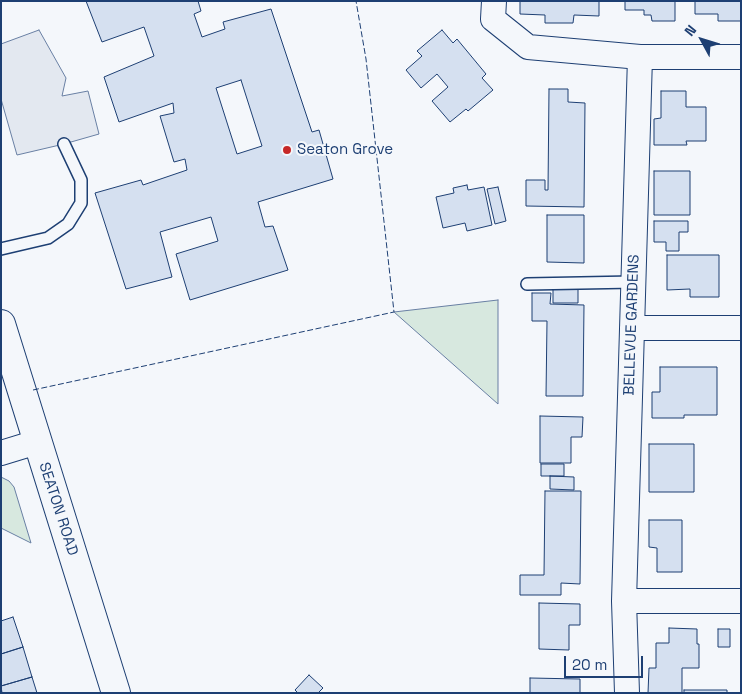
<!DOCTYPE html>
<html>
<head>
<meta charset="utf-8">
<style>
  body { margin:0 }
  #map { position:relative; width:742px; height:694px; overflow:hidden; background:#f4f7fb; font-family:"Space Grotesk",sans-serif }
  canvas { display:block }
  .frame { position:absolute; inset:0; border:2px solid #1d3f73; pointer-events:none }
  .north { position:absolute; left:677px; top:15px; width:50px; height:50px; -webkit-text-stroke:4px #f4f7fb; paint-order:stroke; rotate:309deg; font-size:14px; font-weight:700; line-height:20px; text-align:center; color:#1d3f73 }
  .north::after { content:''; display:block; margin:auto; width:18px; height:22px; background:#1d3f73; clip-path:polygon(50% 0,100% 100%,50% 72%,0 100%) }
  .scale { position:absolute; left:564px; top:656px; width:79px; height:22px; box-sizing:border-box; border:2px solid #1d3f73; border-top:0; padding-left:6px; font-size:15px; line-height:18px; white-space:nowrap; color:#1d3f73; -webkit-text-stroke:4px #f4f7fb; paint-order:stroke }
</style>
</head>
<body>
<div id="map">
<canvas width="742" height="694"></canvas>
<div class="frame"></div>
<div class="north">N</div>
<div class="scale">20 m</div>
</div>
<script>
const c = document.querySelector('canvas').getContext('2d');
c.lineJoin = 'round';
function paint(path, color) {
  c.fillStyle = color;
  c.fill(path, 'evenodd');
}
function poly(rows) {
  const path = new Path2D();
  for (const r of rows) {
    path.moveTo(r[0], r[1]);
    for (let i = 2; i < r.length; i += 2) path.lineTo(r[i], r[i + 1]);
  }
  return path;
}
function stroke(path, color, width, dash) {
  c.strokeStyle = color;
  c.lineWidth = width;
  c.lineCap = dash ? 'butt' : 'round';
  c.setLineDash(dash || []);
  c.stroke(path);
}
function drawText(font, color, halo, rows, align = 'center') {
  c.font = font + ' "Space Grotesk",sans-serif';
  c.lineWidth = 4;
  c.setLineDash([]);
  c.textBaseline = 'middle';
  c.strokeStyle = halo;
  c.fillStyle = color;
  for (const [text, x, y, turn = 0] of rows) {
    c.save();
    c.translate(x, y);
    c.rotate((+turn || 0) * Math.PI / 180);
    c.textAlign = isNaN(turn) ? turn : align;
    if (halo) c.strokeText(text, 0, 0);
    c.fillText(text, 0, 0);
    c.restore();
  }
}
const green = poly([
  [498,300,498,404,394,312,498,300],
  [1,477,9,481,14,487,31,543,1,528,1,477]
]);
const parking = poly([
  [39,30,66,78,62,96,88,91,99,134,64,144,17,155,1,99,1,44,39,30]
]);
const building = poly([
  [86,1,198,1,201,11,194,14,202,37,225,29,223,22,271,9,312,132,319,130,333,179,258,202,265,227,273,226,288,270,190,300,176,254,218,241,211,217,160,232,172,277,126,289,95,193,141,180,143,185,187,170,185,159,174,162,160,116,174,113,173,103,119,122,104,77,154,56,144,27,102,42,86,1],
  [241,80,262,146,237,154,216,88,241,80],
  [520,1,599,1,599,16,574,15,573,23,545,23,545,15,520,14,520,1],
  [625,1,675,1,675,21,652,21,651,15,644,15,644,10,625,10,625,1],
  [695,1,741,1,741,21,718,21,718,14,695,14,695,1],
  [442,30,453,43,457,39,486,74,482,78,493,90,468,111,466,109,450,122,432,101,448,87,437,74,421,88,406,70,422,56,417,51,442,30],
  [549,89,568,89,568,102,585,103,584,207,526,206,526,180,545,180,545,190,548,190,549,89],
  [661,91,686,91,686,107,706,107,706,141,686,141,687,145,654,145,654,119,661,118,661,91],
  [654,171,690,171,690,215,654,215,654,171],
  [467,185,468,190,484,187,492,225,467,231,465,223,443,228,436,197,454,193,453,188,467,185],
  [498,187,506,221,495,224,487,189,498,187],
  [547,215,584,215,584,263,547,262,547,215],
  [654,221,688,221,688,232,679,232,679,251,666,251,666,242,654,242,654,221],
  [667,255,719,255,719,297,690,297,690,289,667,290,667,255],
  [553,289,578,289,578,303,553,303,553,289],
  [532,293,551,293,550,304,584,305,583,396,546,396,547,321,532,321,532,293],
  [660,367,717,367,717,415,684,415,684,418,652,418,652,392,660,392,660,367],
  [540,416,583,417,582,437,571,437,571,463,540,463,540,416],
  [649,444,694,444,694,492,649,492,649,444],
  [541,464,564,464,564,476,541,476,541,464],
  [550,476,574,477,574,490,550,489,550,476],
  [545,491,581,491,580,584,561,583,561,595,520,595,520,575,544,575,545,491],
  [649,520,682,520,682,572,657,572,657,548,649,547,649,520],
  [539,603,580,604,580,625,569,625,569,650,539,649,539,603],
  [13,617,23,647,1,654,1,621,13,617],
  [669,628,697,629,697,644,699,644,699,668,682,668,682,693,648,693,649,668,656,668,656,643,669,643,669,628],
  [718,629,730,629,730,647,718,647,718,629],
  [23,647,32,677,1,686,1,654,23,647],
  [309,675,323,688,318,693,298,693,295,690,309,675],
  [32,677,37,693,2,693,1,686,32,677],
  [530,678,580,679,580,693,530,693,530,678],
  [684,690,727,690,727,693,684,693,684,690]
]);
const lane = poly([
  [1,249,48,238,68,224,81,203,81,180,64,144],
  [527,284,634,282]
]);
const street = poly([
  [494,1,493,19,528,47,640,57],
  [632,328,741,328],
  [1,453,37,442],
  [624,601,741,601],
  [627,693,624,601,640,57,741,57]
]);
const secondary = poly([
  [1,324,116,693]
]);
const fence = poly([
  [33,390,394,312,366,59,356,1]
]);
const markers = [
  [287,150,5,"#c62828"]
];
const poiNames = [
  ["Seaton Grove",297,150]
];
const streetNames = [
  ["BELLEVUE GARDENS",632,325,-88],
  ["SEATON ROAD",58,509,72]
];
paint(green, '#d7e8df');
stroke(green, '#687fa3', 1);
paint(parking, '#e3e8f0');
stroke(parking, '#687fa3', 1);
paint(building, '#d5e0f0');
stroke(building, '#1d3f73', 1);
stroke(lane, '#1d3f73', 14);
stroke(street, '#1d3f73', 26);
stroke(secondary, '#1d3f73', 30);
stroke(lane, '#f4f7fb', 11);
stroke(street, '#f4f7fb', 24);
stroke(secondary, '#f4f7fb', 28);
stroke(fence, '#1d3f73', 1, [6, 2.5]);
for (const [x, y, r, color] of markers) {
  const dot = new Path2D();
  dot.arc(x, y, r, 0, 2 * Math.PI);
  c.fillStyle = color;
  c.fill(dot);
  stroke(dot, '#f4f7fb', 2);
}
drawText('15px', '#1d3f73', '#f4f7fb', poiNames, 'left');
drawText('15px', '#1d3f73', '#f4f7fb', streetNames);
</script>
</body>
</html>
